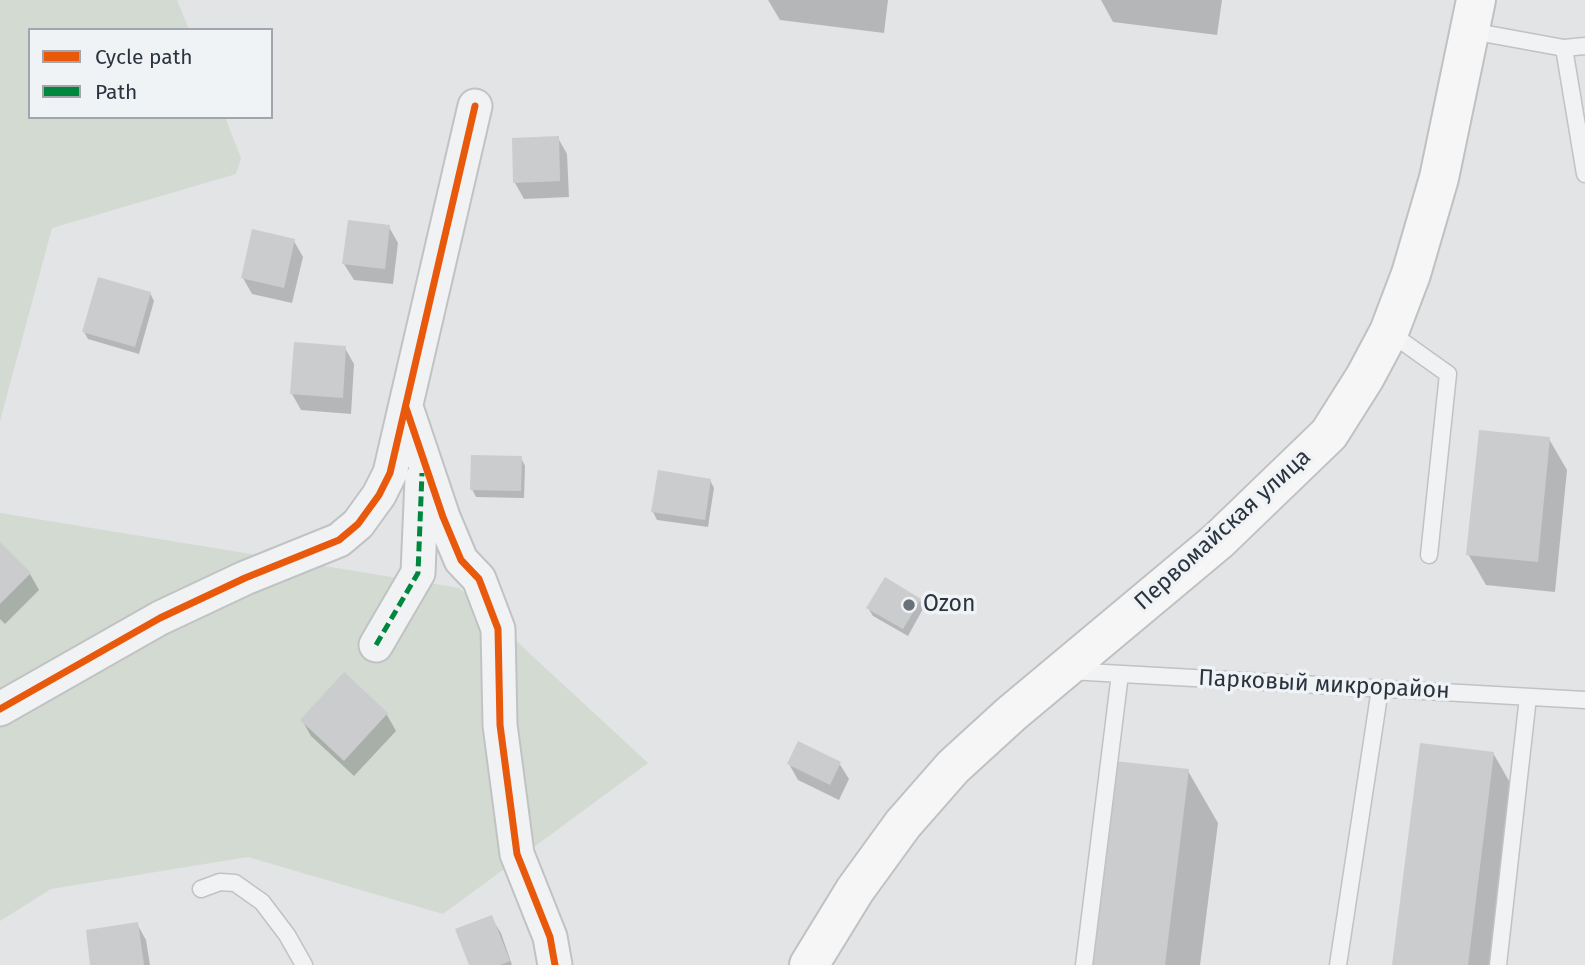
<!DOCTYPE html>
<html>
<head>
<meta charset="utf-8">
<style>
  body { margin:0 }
  #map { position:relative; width:1585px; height:965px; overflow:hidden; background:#e2e4e6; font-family:"Fira Sans",sans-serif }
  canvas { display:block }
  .legend { position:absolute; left:28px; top:28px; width:245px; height:91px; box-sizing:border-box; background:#f0f3f6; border:2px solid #a1a6ac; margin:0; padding:9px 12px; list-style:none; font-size:21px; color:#2b333e }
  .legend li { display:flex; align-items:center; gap:14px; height:35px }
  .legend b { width:35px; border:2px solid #a1a6ac }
</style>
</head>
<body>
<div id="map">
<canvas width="1585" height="965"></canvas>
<ul class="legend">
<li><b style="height:9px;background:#e8590c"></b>Cycle path</li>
<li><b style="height:9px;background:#00873e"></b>Path</li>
</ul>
</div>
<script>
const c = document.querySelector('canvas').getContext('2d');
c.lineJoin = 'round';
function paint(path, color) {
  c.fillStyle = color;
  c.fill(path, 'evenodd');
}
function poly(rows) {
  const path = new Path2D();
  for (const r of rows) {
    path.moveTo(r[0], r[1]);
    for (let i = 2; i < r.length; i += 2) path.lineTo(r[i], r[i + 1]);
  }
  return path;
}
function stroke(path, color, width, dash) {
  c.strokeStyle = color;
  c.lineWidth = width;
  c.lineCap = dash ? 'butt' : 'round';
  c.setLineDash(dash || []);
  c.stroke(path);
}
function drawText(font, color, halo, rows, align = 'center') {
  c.font = font + ' "Fira Sans",sans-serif';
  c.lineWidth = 7;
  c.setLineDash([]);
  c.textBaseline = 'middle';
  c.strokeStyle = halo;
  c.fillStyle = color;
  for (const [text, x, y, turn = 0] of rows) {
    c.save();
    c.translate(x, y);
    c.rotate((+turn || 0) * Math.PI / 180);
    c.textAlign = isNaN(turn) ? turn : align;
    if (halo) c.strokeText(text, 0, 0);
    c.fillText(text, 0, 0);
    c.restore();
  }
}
const green = poly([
  [0,0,177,0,189,30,30,30,30,117,225,117,241,158,236,174,52,228,0,421],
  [0,513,459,588,648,763,443,914,248,857,51,889,0,921]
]);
const shadow = poly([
  [768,0,888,0,884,33,780,20],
  [1101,0,1222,0,1217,35,1113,22],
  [558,138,567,154,569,197,524,199,515,183],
  [389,227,398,243,393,284,354,280,344,264],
  [294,241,303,257,292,303,252,294,243,278],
  [150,293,154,301,139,354,88,339,84,332],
  [345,348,354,364,351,414,301,410,292,394],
  [1549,439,1567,470,1555,592,1486,585,1468,554],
  [521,458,525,466,524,498,476,497,472,489],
  [710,480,714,488,708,527,657,520,653,512],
  [0,545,30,574,39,590,5,624,0,619],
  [920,600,924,607,908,636,873,616,868,608],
  [344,675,387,715,396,731,354,776,311,736,302,720],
  [1493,753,1523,805,1503,965,1394,965],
  [839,763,849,779,839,800,798,780,789,764],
  [1188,771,1218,823,1200,965,1091,965],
  [491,917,501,933,512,965,471,965],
  [137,924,146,940,150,965,92,965]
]);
const building = poly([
  [559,136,560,181,513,183,512,138],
  [348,220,390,225,385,269,342,264],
  [252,229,295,239,284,288,241,278],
  [98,277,151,292,135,347,82,332],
  [294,342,346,346,343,398,290,394],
  [1479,430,1550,437,1538,562,1466,555],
  [471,455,522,456,521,491,470,490],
  [658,470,711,479,705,520,651,512],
  [0,542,31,573,0,604],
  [885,577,921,599,903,629,866,608],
  [344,672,388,713,344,761,300,720],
  [798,741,841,762,830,785,787,764],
  [1420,743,1494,752,1468,965,1392,965],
  [1114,761,1189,769,1165,965,1089,965],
  [492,915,510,961,500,965,469,965,455,929],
  [138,922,144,965,90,965,86,930]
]);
const service = poly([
  [1471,31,1564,48,1585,46],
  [1564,48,1585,174],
  [1389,332,1448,374,1429,555],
  [1069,671,1585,700],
  [201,889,220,882,235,883,262,902,287,935,304,965],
  [1084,965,1120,674],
  [1338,965,1380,689],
  [1498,965,1528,697]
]);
const minor = poly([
  [406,407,443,517,461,560,479,579,498,629,500,725,517,854,550,937,555,965],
  [376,645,418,573,422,479],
  [0,709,160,618,245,578,339,540,358,524,379,495,390,473,475,106]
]);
const primary = poly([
  [809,965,855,890,903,824,953,767,1011,714,1218,541,1329,434,1365,377,1389,332,1411,274,1439,178,1476,0]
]);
const quiet = poly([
  [376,645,418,573,422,473]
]);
const cycleway = poly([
  [406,408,443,517,461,560,479,579,498,629,500,725,517,854,550,937,555,965],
  [0,709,160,618,245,578,339,540,358,524,379,495,390,473,475,106]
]);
const markers = [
  [909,605,7,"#6b7179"]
];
const streetNames = [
  ["Первомайская улица",1223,530,-42],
  ["Парковый микрорайон",1324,685,3]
];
const poiNames = [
  ["Ozon",923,605]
];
paint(green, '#d3dad2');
paint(shadow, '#0003');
paint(building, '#caccce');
stroke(service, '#c0c2c4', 19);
stroke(minor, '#c0c2c4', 37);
stroke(primary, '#bfc1c3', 42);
stroke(service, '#f1f2f4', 16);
stroke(minor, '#f1f2f4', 33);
stroke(primary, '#f6f6f6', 38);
stroke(quiet, '#00873e', 5, [10, 5]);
stroke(cycleway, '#e8590c', 7);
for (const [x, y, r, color] of markers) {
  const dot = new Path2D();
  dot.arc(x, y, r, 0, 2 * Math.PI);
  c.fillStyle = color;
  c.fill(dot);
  stroke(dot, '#f0f3f6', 2.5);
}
drawText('23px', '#2b333e', '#f0f3f6', streetNames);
drawText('23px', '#2b333e', '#f0f3f6', poiNames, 'left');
</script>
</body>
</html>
